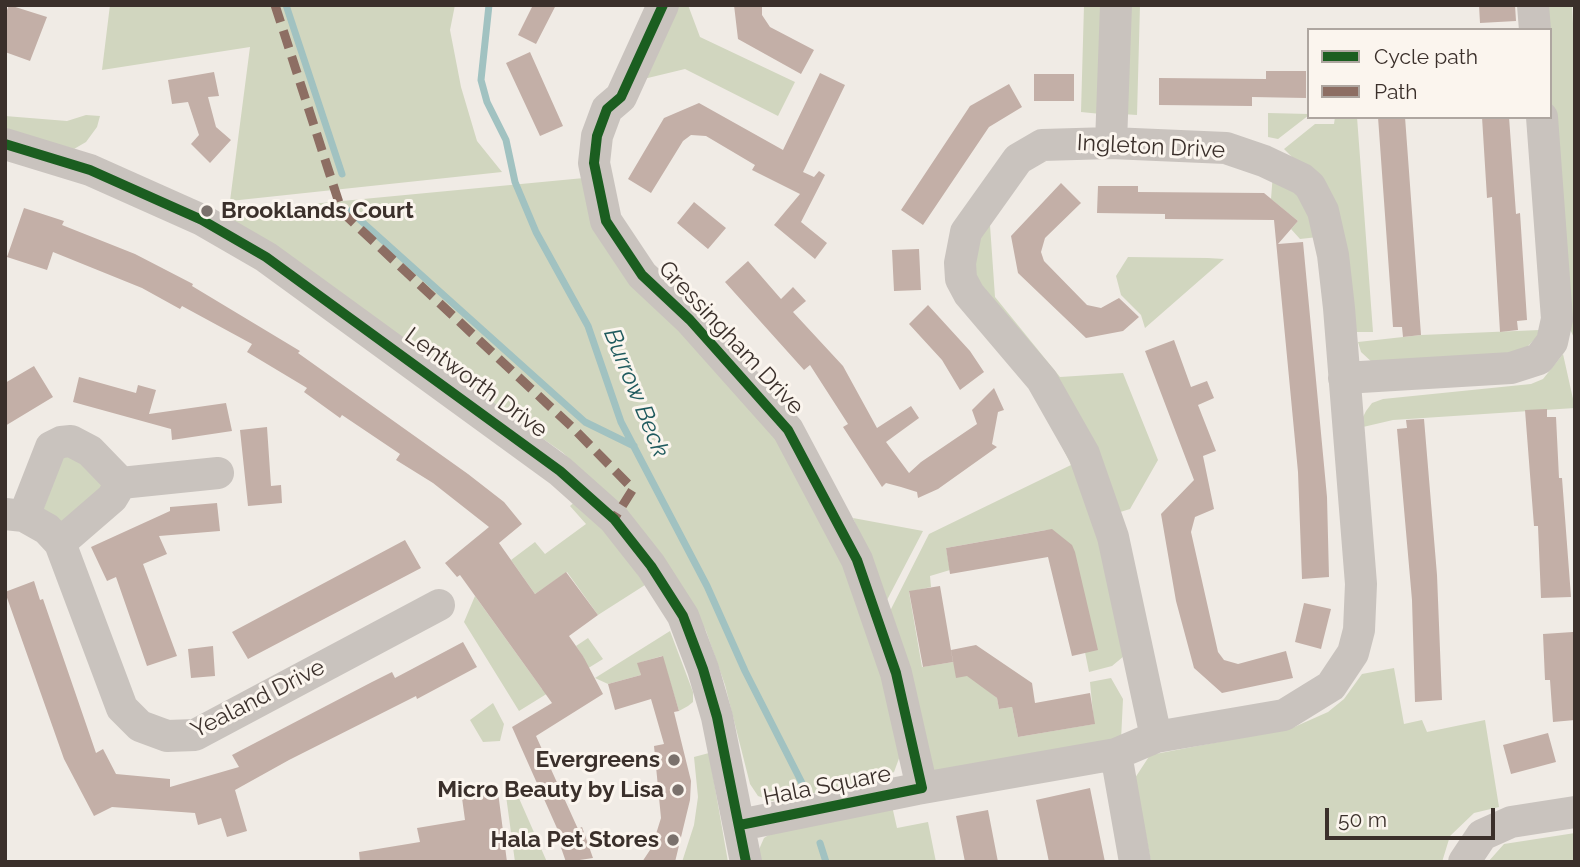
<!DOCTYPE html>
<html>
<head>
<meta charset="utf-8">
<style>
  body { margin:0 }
  #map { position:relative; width:1580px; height:867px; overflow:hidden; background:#f0ebe5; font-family:Raleway,sans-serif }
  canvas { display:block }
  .frame { position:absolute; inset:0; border:7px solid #3b302b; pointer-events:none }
  .legend { position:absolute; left:1307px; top:28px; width:245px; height:91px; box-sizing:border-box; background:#fbf5ee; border:2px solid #aea6a0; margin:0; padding:9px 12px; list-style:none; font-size:21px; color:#3b302b }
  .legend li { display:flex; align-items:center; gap:14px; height:35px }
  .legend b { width:35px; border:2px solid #aea6a0 }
  .scale { position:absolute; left:1325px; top:808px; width:170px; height:32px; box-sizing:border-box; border:4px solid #3b302b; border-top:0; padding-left:9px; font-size:21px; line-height:24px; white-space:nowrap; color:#3b302b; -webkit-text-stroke:5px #fbf5ee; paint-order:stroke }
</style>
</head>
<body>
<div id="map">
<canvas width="1580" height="867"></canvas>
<div class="frame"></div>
<ul class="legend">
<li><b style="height:9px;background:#1b5e20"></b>Cycle path</li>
<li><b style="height:9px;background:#8d6e63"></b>Path</li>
</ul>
<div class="scale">50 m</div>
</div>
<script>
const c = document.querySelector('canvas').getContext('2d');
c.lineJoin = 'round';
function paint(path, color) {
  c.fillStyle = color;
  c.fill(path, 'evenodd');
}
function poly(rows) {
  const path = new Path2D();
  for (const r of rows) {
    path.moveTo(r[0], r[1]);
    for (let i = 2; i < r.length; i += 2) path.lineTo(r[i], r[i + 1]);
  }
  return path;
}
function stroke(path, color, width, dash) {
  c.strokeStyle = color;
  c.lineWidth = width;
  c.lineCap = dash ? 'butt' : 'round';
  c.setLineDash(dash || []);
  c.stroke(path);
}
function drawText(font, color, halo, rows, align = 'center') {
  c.font = font + ' Raleway,sans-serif';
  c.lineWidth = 6;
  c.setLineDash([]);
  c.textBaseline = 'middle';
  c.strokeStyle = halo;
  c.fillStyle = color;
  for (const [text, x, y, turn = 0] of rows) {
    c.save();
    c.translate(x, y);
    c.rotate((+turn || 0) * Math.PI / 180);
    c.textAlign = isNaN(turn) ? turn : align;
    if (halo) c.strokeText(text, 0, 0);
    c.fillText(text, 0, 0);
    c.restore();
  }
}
const green = poly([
  [110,5,455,5,450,30,461,87,477,141,502,172,230,201,250,47,102,70],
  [663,5,688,5,700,37,795,82,778,116,685,69,627,83],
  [1084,5,1106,5,1101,114,1081,112],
  [1124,5,1140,5,1137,115,1122,114],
  [1545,5,1572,5,1575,61,1575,340,1564,316,1550,84,1550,30],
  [1268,113,1309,114,1309,115,1278,139,1268,137],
  [86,115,100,116,97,127,86,142,74,149,5,129,5,116,67,121],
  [1335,117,1357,117,1373,332,1355,332,1312,177,1284,149,1315,124,1334,124],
  [1273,173,1300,190,1318,237,1300,239,1291,229,1298,221,1271,199],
  [584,178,716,363,796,465,866,605,901,753,894,772,877,781,772,801,758,796,750,784,725,685,706,631,673,572,623,507,562,452,216,213],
  [990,225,995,297,1060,377,1123,373,1158,460,1130,509,1117,513,977,291,971,242],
  [1128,257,1208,258,1224,259,1145,328,1141,315,1121,295,1116,276],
  [1540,330,1537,337,1522,352,1374,364,1361,352,1358,342,1421,335],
  [1563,354,1575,408,1393,420,1363,427,1362,419,1366,411,1372,403,1383,399,1531,384,1543,379],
  [1024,367,1094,506,1124,656,1112,666,1089,672,1062,539,1046,530,946,548,950,570,930,576,931,587,909,592,922,667,953,662,997,698,999,709,1012,707,1018,737,1094,724,1090,682,1111,678,1123,699,1121,740,935,776,889,613,929,534,1071,465],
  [65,452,108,479,72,524,40,518],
  [577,500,620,548,645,585,598,615,567,572,535,594,511,560,535,542,545,554,586,524,570,506],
  [853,518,923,531,887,600,873,564],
  [475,596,542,689,584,658,576,646,588,638,603,659,519,711,464,622],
  [670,631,693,692,693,702,688,706,679,711,662,656,638,663,641,675,608,684,595,678],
  [1394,668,1404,724,1422,720,1427,732,1485,720,1499,807,1474,813,1450,836,1442,862,1151,862,1135,778,1150,755,1292,728,1328,712,1344,699,1362,674],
  [493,703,504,724,500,741,483,742,470,720],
  [709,753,728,862,682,862,694,825,698,797,694,757],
  [511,780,547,862,515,862,504,781],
  [892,806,897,828,928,822,936,862,759,862,757,854,764,838,779,828],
  [1575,833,1575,862,1488,862,1504,844]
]);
const stream = poly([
  [286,5,342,174],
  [489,5,481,80,487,102,506,140,515,182,536,232,588,326,621,422,707,586,745,671,802,783],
  [350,211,585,422,634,446],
  [820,843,826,862]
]);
const building = poly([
  [9,5,47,17,30,61,5,52,5,15],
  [533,5,556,5,536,44,518,35],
  [734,5,762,5,762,15,770,27,814,50,801,74,738,39],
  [1479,5,1515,5,1516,21,1480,23],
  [530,52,563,126,540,136,506,63],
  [1266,71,1306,71,1306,98,1252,97,1252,106,1159,105,1159,78,1266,79],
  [214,72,219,96,208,97,216,127,231,140,210,163,191,144,199,135,188,102,172,104,168,80],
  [820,73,845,85,803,172,814,177,819,171,825,175,801,222,827,243,815,259,774,225,800,194,752,170,755,165,706,136,691,135,683,141,651,193,628,179,664,118,699,103,783,150],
  [1034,74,1074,74,1074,101,1034,101],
  [1009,84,1022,107,989,127,923,225,901,210,970,106],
  [1378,117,1405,117,1421,335,1403,337,1402,327,1393,327],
  [1482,117,1509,117,1516,214,1520,213,1527,320,1517,321,1518,330,1500,332,1492,197,1487,198],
  [1061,183,1081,203,1045,238,1041,252,1044,261,1087,305,1101,308,1119,298,1139,317,1123,331,1086,338,1018,273,1011,236],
  [1098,186,1138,186,1138,192,1264,193,1298,221,1278,244,1303,242,1327,497,1329,577,1302,579,1298,472,1274,220,1165,219,1165,214,1097,213],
  [694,202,726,228,708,249,677,223],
  [24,208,64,221,62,225,135,254,193,284,192,286,300,351,298,353,468,474,504,502,522,524,499,543,535,594,566,572,598,615,569,636,583,656,603,694,536,736,578,829,582,827,593,858,566,862,557,836,560,835,512,727,552,703,460,575,457,577,445,563,489,527,433,483,396,460,400,454,342,415,340,418,304,392,307,388,247,352,252,344,182,306,180,309,142,288,53,252,47,270,7,257],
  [919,249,921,290,894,291,892,250],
  [748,261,781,299,793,287,806,301,793,312,843,366,877,428,911,406,919,418,886,442,909,473,921,462,977,424,972,410,994,388,1004,410,998,412,992,444,997,447,938,489,918,498,917,492,901,487,886,483,882,487,843,427,848,424,810,365,804,370,725,282],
  [928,305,970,351,984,372,960,390,942,360,909,324],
  [1174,340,1191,387,1207,381,1214,398,1198,405,1216,451,1203,456,1214,509,1195,517,1191,532,1218,652,1224,660,1238,664,1286,651,1293,678,1222,693,1194,668,1176,601,1161,514,1194,480,1145,351],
  [34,366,53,397,5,426,5,383],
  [79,377,136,393,138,385,156,390,149,414,226,403,232,431,172,440,171,429,73,402],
  [1547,409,1547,417,1556,417,1559,478,1562,478,1571,597,1541,598,1538,526,1534,526,1525,410],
  [1424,419,1437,575,1442,700,1415,702,1412,600,1397,429,1407,428,1406,420],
  [267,427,271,486,281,485,282,503,248,506,240,430],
  [217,503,220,531,159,536,167,554,143,564,177,656,147,666,116,577,107,581,91,547,170,511,170,507],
  [1052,529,1072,545,1075,552,1098,650,1072,656,1048,557,950,574,946,548],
  [405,540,421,568,248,659,232,632],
  [34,581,40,600,43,599,96,753,103,749,116,774,170,779,170,787,239,767,232,755,372,682,392,672,395,678,463,642,477,667,417,699,416,696,289,760,235,790,247,831,227,837,221,818,198,825,195,813,112,807,94,816,64,759,5,592],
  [940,586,953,662,923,667,909,591],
  [1304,603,1331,609,1321,649,1295,642],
  [1573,632,1575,720,1553,722,1550,680,1545,680,1543,634],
  [976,645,1032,683,1035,703,1090,693,1095,724,1018,737,1012,707,999,709,997,698,967,676,956,678,951,650],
  [213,646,215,676,191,678,188,649],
  [663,656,679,711,674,712,691,781,690,800,675,862,642,862,652,847,661,818,654,746,664,744,651,699,615,710,608,684,641,675,637,663],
  [1548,733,1556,762,1511,774,1503,745],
  [1090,788,1105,862,1049,862,1036,800],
  [498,792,507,862,360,862,359,852,420,842,417,828,465,820,462,798],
  [988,810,998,862,965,862,956,816]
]);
const minor = poly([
  [663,5,621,97,607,109,597,136,594,163,606,221,642,275,690,320,788,430,857,560,896,673,922,788],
  [1533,5,1535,30],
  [1111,143,1116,5],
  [5,144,90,170,202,220,266,257,560,471,614,519,651,566,683,616,703,669,717,717,746,862],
  [1344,378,1511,368,1539,359,1552,342,1557,319,1542,117],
  [121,483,218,473],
  [5,514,24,516,47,529,60,543,122,708,140,726,167,736,195,735,439,605],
  [24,516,51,447,61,442,71,441,90,451,121,483,112,498,60,543],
  [1116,754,1135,862],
  [740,825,917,789,1116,754,1156,737,1284,715,1331,686,1353,653,1359,630,1361,584,1339,308,1333,255,1323,211,1310,186,1302,179,1264,161,1226,148,1111,143,1042,145,1018,159,966,232,960,263,961,279,969,294,1042,380,1084,454,1113,537,1156,737],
  [1464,862,1482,835,1511,822,1575,812]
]);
const quiet = poly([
  [275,5,342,212,572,427,633,489,614,519]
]);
const cycleway = poly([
  [663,5,621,97,607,109,597,136,594,163,606,221,642,275,690,320,788,430,857,560,896,673,922,788,740,825],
  [5,144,90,170,202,220,266,257,560,471,614,519,651,566,683,616,703,669,717,717,746,862]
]);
const markers = [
  [207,211,7,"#7a716c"],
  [674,760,7,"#7a716c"],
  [678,790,7,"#7a716c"],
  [673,840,7,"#7a716c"]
];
const streetNames = [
  ["Ingleton Drive",1151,147,3],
  ["Gressingham Drive",731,338,47],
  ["Lentworth Drive",476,383,36],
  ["Yealand Drive",258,699,-27],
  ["Hala Square",827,786,-11]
];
const poiNames = [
  ["Brooklands Court",221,211,"left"],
  ["Evergreens",660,760],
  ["Micro Beauty by Lisa",664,790],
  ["Hala Pet Stores",659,840]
];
const waterNames = [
  ["Burrow Beck",636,393,68]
];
paint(green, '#d1d6bf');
stroke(stream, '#a1c2c1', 7);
paint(building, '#c3afa7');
stroke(minor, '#c9c3be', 32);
stroke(quiet, '#8d6e63', 9, [18, 9]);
stroke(cycleway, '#1b5e20', 10);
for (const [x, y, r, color] of markers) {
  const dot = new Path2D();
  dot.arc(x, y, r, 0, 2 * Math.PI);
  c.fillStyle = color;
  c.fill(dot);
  stroke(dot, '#fbf5ee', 2.5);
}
drawText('23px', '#3b302b', '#fbf5ee', streetNames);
drawText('bold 23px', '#3b302b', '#fbf5ee', poiNames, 'right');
drawText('italic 24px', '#1f5a5e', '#fbf5ee', waterNames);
</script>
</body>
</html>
